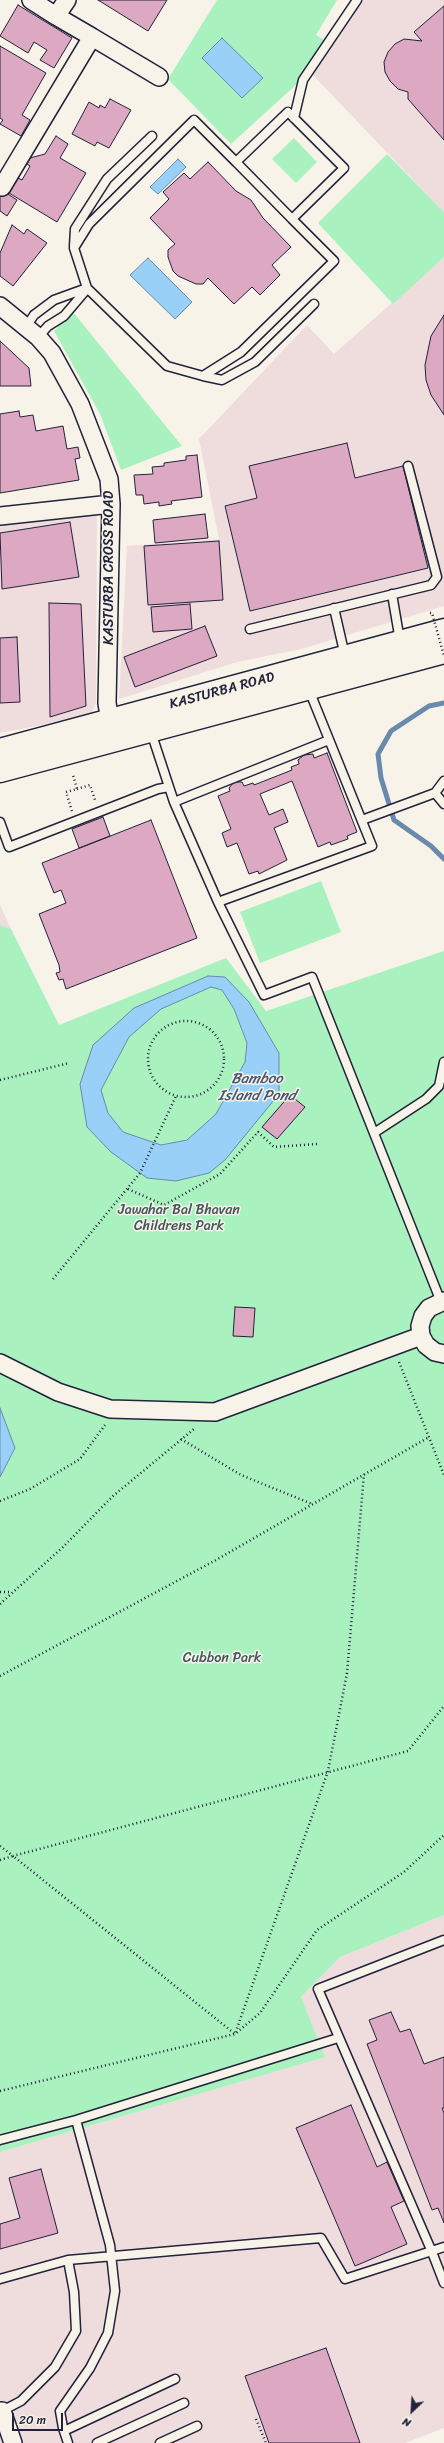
<!DOCTYPE html>
<html>
<head>
<meta charset="utf-8">
<style>
  body { margin:0 }
  #map { position:relative; width:444px; height:2443px; overflow:hidden; background:#f7f3e8; font-family:Sriracha,sans-serif }
  canvas { display:block }
  .north { position:absolute; left:392px; top:2391px; width:40px; height:40px; -webkit-text-stroke:3px #f7f3e8; paint-order:stroke; rotate:205deg; font-size:11px; font-weight:700; line-height:16px; text-align:center; color:#22223b }
  .north::after { content:''; display:block; margin:auto; width:14px; height:18px; background:#22223b; clip-path:polygon(50% 0,100% 100%,50% 72%,0 100%) }
  .scale { position:absolute; left:12px; top:2413px; width:51px; height:18px; box-sizing:border-box; border:2px solid #22223b; border-top:0; padding-left:5px; font-size:12px; line-height:14px; white-space:nowrap; color:#22223b; -webkit-text-stroke:3px #f7f3e8; paint-order:stroke }
</style>
</head>
<body>
<div id="map">
<canvas width="444" height="2443"></canvas>
<div class="north">N</div>
<div class="scale">20 m</div>
</div>
<script>
const c = document.querySelector('canvas').getContext('2d');
c.lineJoin = 'round';
function paint(path, color) {
  c.fillStyle = color;
  c.fill(path, 'evenodd');
}
function poly(rows) {
  const path = new Path2D();
  for (const r of rows) {
    if (r.length === 3) {
      path.moveTo(r[0] + r[2], r[1]);
      path.arc(r[0], r[1], r[2], 0, 2 * Math.PI);
      continue;
    }
    path.moveTo(r[0], r[1]);
    for (let i = 2; i < r.length; i += 2) path.lineTo(r[i], r[i + 1]);
  }
  return path;
}
function stroke(path, color, width, dash) {
  c.strokeStyle = color;
  c.lineWidth = width;
  c.lineCap = dash ? 'butt' : 'round';
  c.setLineDash(dash || []);
  c.stroke(path);
}
function drawText(font, color, halo, rows, align = 'center') {
  c.font = font + ' Sriracha,sans-serif';
  c.lineWidth = 3;
  c.setLineDash([]);
  c.textBaseline = 'middle';
  c.strokeStyle = halo;
  c.fillStyle = color;
  for (const [text, x, y, turn = 0] of rows) {
    c.save();
    c.translate(x, y);
    c.rotate((+turn || 0) * Math.PI / 180);
    c.textAlign = isNaN(turn) ? turn : align;
    if (halo) c.strokeText(text, 0, 0);
    c.fillText(text, 0, 0);
    c.restore();
  }
}
const built = poly([
  [361,0,444,0,444,212,310,72],
  [444,257,444,606,301,649,237,662,119,699,127,546,219,539,199,439,307,325,334,354],
  [97,499,96,703,91,715,0,733,0,512],
  [0,905,11,929,0,925],
  [444,1915,444,2428,405,2443,0,2443,0,2152,324,2057,301,1997,340,1957]
]);
const green = poly([
  [217,0,337,0,316,35,331,44,310,72,231,144,168,79],
  [294,138,317,162,296,183,272,159],
  [387,154,444,212,444,257,393,304,318,223],
  [73,312,182,446,121,470,100,414,54,331],
  [321,881,341,932,260,963,240,912],
  [0,925,11,929,59,1025,226,958,266,1011,444,951,444,1915,340,1957,301,1997,325,2057,0,2152]
]);
const water = poly([
  [222,38,263,78,242,98,202,58,222,38],
  [178,159,186,167,158,194,150,187,178,159],
  [148,258,192,302,175,319,130,275,148,258],
  [208,976,225,977,249,1002,279,1053,279,1094,225,1160,209,1173,176,1181,147,1178,111,1152,87,1127,80,1084,93,1045,134,1008,208,976],
  [211,987,222,990,234,1009,247,1043,245,1062,216,1114,187,1140,161,1145,123,1132,108,1113,101,1090,129,1037,161,1009,211,987],
  [0,1408,15,1448,0,1477,0,1408]
]);
const stream = poly([
  [444,703,429,706,391,731,378,754,381,778,394,820,431,846,444,859]
]);
const building = poly([
  [98,0,167,0,148,31,98,0],
  [18,5,72,38,54,68,40,60,47,50,34,42,28,53,0,36,18,5],
  [444,6,444,140,408,99,408,92,398,89,390,81,385,72,384,62,388,52,395,44,404,39,422,41,414,32,444,6],
  [0,46,46,73,22,115,30,120,21,136,0,124,3,120,0,118,0,46],
  [110,99,131,110,109,148,97,142,95,146,72,134,89,102,99,108,100,105,105,108,110,99],
  [56,136,68,144,60,158,86,173,57,222,9,193,18,178,22,180,30,166,27,164,30,158,45,154,56,136],
  [208,162,236,191,251,200,263,218,291,247,272,265,280,275,260,295,252,287,234,304,208,278,203,284,196,284,178,276,173,271,168,257,168,250,175,244,150,218,169,199,163,192,184,173,190,179,208,162],
  [0,189,17,200,7,216,0,211,0,189],
  [12,225,24,234,27,229,47,243,13,286,0,276,0,253,12,225],
  [444,315,444,415,431,395,426,380,425,365,431,336,444,315],
  [0,341,29,368,31,386,0,386,0,341],
  [19,411,20,417,33,415,36,431,63,426,67,449,78,447,80,458,75,459,79,480,0,493,0,414,19,411],
  [347,443,355,478,403,466,428,568,250,611,225,506,257,498,249,466,347,443],
  [197,455,202,497,171,501,172,504,159,506,159,502,144,504,143,495,136,495,134,475,153,474,152,467,164,466,164,463,186,460,186,456,197,455],
  [205,514,208,538,155,543,153,520,205,514],
  [70,522,79,577,2,589,0,533,70,522],
  [219,541,223,600,148,605,144,546,219,541],
  [49,603,81,604,86,706,50,717,49,603],
  [190,604,192,629,153,632,151,607,190,604],
  [205,626,217,656,135,687,124,657,205,626],
  [17,637,20,702,0,703,0,638,17,637],
  [327,753,357,832,347,836,348,839,331,845,330,842,318,847,292,781,260,794,269,815,283,809,288,822,274,828,287,860,259,874,258,871,249,874,237,843,227,847,222,833,231,829,218,796,230,791,229,788,234,782,242,782,244,786,253,783,254,785,292,770,291,767,299,764,298,760,304,755,313,754,314,758,327,753],
  [103,817,110,836,79,848,72,829,103,817],
  [151,820,197,938,66,989,63,979,59,980,56,973,60,972,59,965,39,914,66,903,61,890,54,893,42,863,151,820],
  [290,1095,305,1107,277,1139,262,1127,290,1095],
  [235,1307,255,1308,253,1337,233,1336,235,1307],
  [391,2012,400,2032,410,2029,424,2064,444,2057,444,2108,442,2108,444,2113,444,2223,438,2208,432,2210,367,2044,377,2040,369,2020,391,2012],
  [351,2105,377,2167,387,2162,404,2201,391,2207,407,2244,355,2266,296,2128,351,2105],
  [41,2169,58,2233,0,2249,0,2224,20,2218,9,2178,41,2169],
  [326,2348,360,2443,269,2443,245,2376,326,2348]
]);
const path = poly([
  [77,789,90,785,95,800],
  [72,811,66,792,77,789,73,775],
  [186,1059,38],
  [0,1080,69,1063],
  [128,1189,164,1205,220,1174,258,1132,274,1147,317,1144],
  [53,1279,140,1173,176,1096],
  [399,1362,444,1475],
  [181,1439,241,1475,312,1504],
  [0,1501,30,1489,80,1459,105,1425],
  [0,1592,11,1592],
  [0,1604,63,1547,113,1496,194,1429],
  [0,1676,216,1560,429,1437],
  [0,1846,13,1856,408,1751,444,1706],
  [0,1860,13,1856,235,2034,328,1771,347,1673,364,1474],
  [0,2091,235,2034,260,2013,317,1930,404,1872,444,1835],
  [256,2419,266,2443]
]);
const lane = poly([
  [288,112,344,168,292,219,334,261,241,352,203,376,167,366,87,288,74,248,89,224,194,120,236,162,288,112],
  [294,118,303,80,357,0],
  [236,162,292,219],
  [74,246,75,229,107,179,152,136],
  [26,327,34,315,54,300,87,288],
  [38,337,48,326,64,316,87,289],
  [203,376,222,380,255,362,314,304],
  [392,594,400,641],
  [334,608,345,656],
  [250,629,431,585,437,577,408,466],
  [151,732,174,802,218,902,264,995,312,977,441,1302],
  [435,793,444,804],
  [174,802,329,740],
  [362,820,435,793,444,781],
  [0,822,9,847,158,789,169,787],
  [218,902,372,846,309,690],
  [374,1133,426,1099,439,1086,444,1062],
  [444,1940,318,1989,432,2252,444,2283],
  [0,2140,76,2120,338,2038],
  [0,2279,68,2260,321,2238,345,2279,444,2247],
  [2,2411,21,2401,55,2367,76,2331,74,2292,68,2260],
  [64,2431,175,2379],
  [68,2443,63,2428,60,2411,90,2368,108,2333,115,2291,110,2245,76,2120],
  [97,2443,184,2403],
  [160,2443,197,2426]
]);
const street = poly([
  [31,0,56,16,67,0],
  [92,37,159,77],
  [2,187,92,37,56,16],
  [0,306,38,337,52,353,80,404,109,479,111,504,107,703,110,721],
  [0,516,111,504],
  [444,1301,429,1308,423,1316,420,1326,421,1336,426,1345,435,1352,444,1354],
  [0,1363,58,1392,110,1409,215,1412,421,1336],
  [0,2411,2,2411,13,2443]
]);
const secondary = poly([
  [0,750,444,630],
  [0,771,444,652]
]);
const pathBridge = poly([
  [430,613,432,613,444,656]
]);
const streetNames = [
  ["KASTURBA CROSS ROAD",109,568,-90],
  ["KASTURBA ROAD",222,691,-15]
];
const parkNames = [
  ["Jawahar Bal Bhavan",179,1210],
  ["Childrens Park",179,1226],
  ["Cubbon Park",222,1658]
];
const waterNames = [
  ["Bamboo",257,1079],
  ["Island Pond",257,1096]
];
paint(built, '#efdcdd');
paint(green, '#a9f2c0');
paint(water, '#98d0f7');
stroke(water, '#698aac', 1);
stroke(stream, '#698aac', 5);
paint(building, '#dca8c2');
stroke(building, '#22223b', 1);
stroke(lane, '#22223b', 11);
stroke(street, '#22223b', 20);
stroke(secondary, '#22223b', 25);
stroke(path, '#22223b', 2.5, [1, 3]);
stroke(lane, '#f7f3e8', 8);
stroke(street, '#f7f3e8', 17);
stroke(secondary, '#f7f3e8', 22);
stroke(pathBridge, '#22223b', 2.5, [1, 3]);
drawText('14px', '#22223b', '#f7f3e8', streetNames);
drawText('14px', '#44565c', '#f7f3e8', parkNames);
drawText('italic 15px', '#455673', '#f7f3e8', waterNames);
</script>
</body>
</html>
